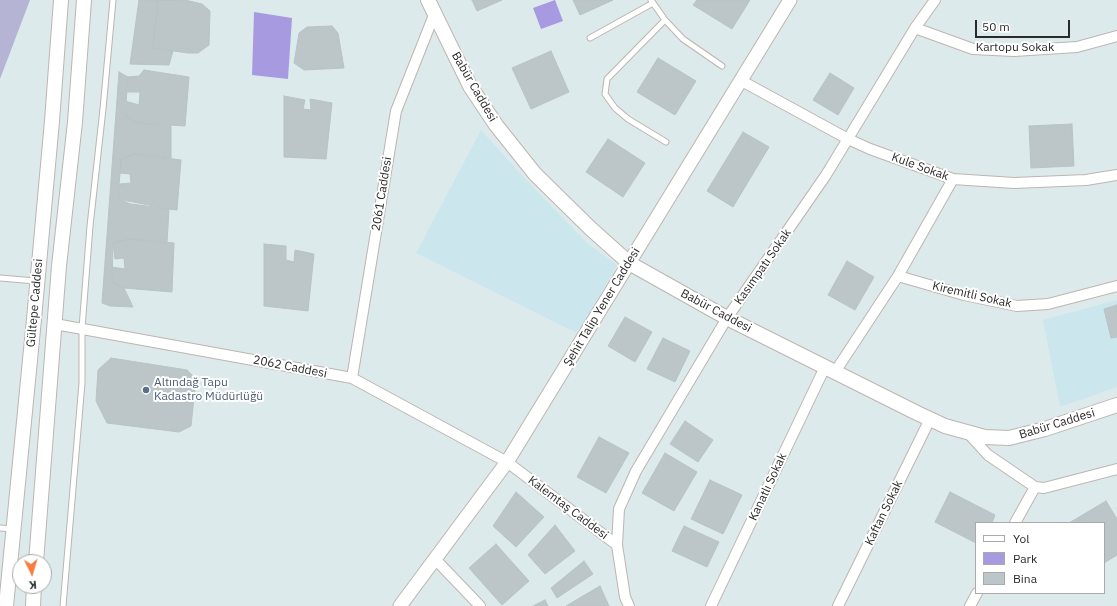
<!DOCTYPE html>
<html>
<head>
<meta charset="utf-8">
<style>
  body { margin:0 }
  #map { position:relative; width:1117px; height:606px; overflow:hidden; background:#ddeaec; font-family:"IBM Plex Sans",sans-serif }
  canvas { display:block }
  .legend { position:absolute; left:975px; top:522px; width:130px; height:72px; box-sizing:border-box; background:#fff; border:1px solid #aaa; margin:0; padding:5px 7px; list-style:none; font-size:12px; color:#2a2a2a }
  .legend li { display:flex; align-items:center; gap:8px; height:20px }
  .legend b { width:20px; border:1px solid #aaa }
  .north { position:absolute; left:12px; top:554px; width:40px; height:40px; box-sizing:border-box; background:#fff; border:1px solid #aaa; border-radius:50%; rotate:175deg; font-size:11px; font-weight:700; line-height:16px; text-align:center; color:#2a2a2a }
  .north::after { content:''; display:block; margin:auto; width:14px; height:18px; background:#f47f41; clip-path:polygon(50% 0,100% 100%,50% 72%,0 100%) }
  .scale { position:absolute; left:975px; top:20px; width:95px; height:18px; box-sizing:border-box; border:2px solid #2a2a2a; border-top:0; padding-left:5px; font-size:12px; line-height:14px; white-space:nowrap; color:#2a2a2a; -webkit-text-stroke:3px #fff; paint-order:stroke }
</style>
</head>
<body>
<div id="map">
<canvas width="1117" height="606"></canvas>
<ul class="legend">
<li><b style="height:5px;background:#fff"></b>Yol</li>
<li><b style="height:11px;background:#a89ae1"></b>Park</li>
<li><b style="height:11px;background:#bcc5c7"></b>Bina</li>
</ul>
<div class="north">K</div>
<div class="scale">50 m</div>
</div>
<script>
const c = document.querySelector('canvas').getContext('2d');
c.lineJoin = 'round';
function paint(path, color) {
  c.fillStyle = color;
  c.fill(path, 'evenodd');
}
function poly(rows) {
  const path = new Path2D();
  for (const r of rows) {
    path.moveTo(r[0], r[1]);
    for (let i = 2; i < r.length; i += 2) path.lineTo(r[i], r[i + 1]);
  }
  return path;
}
function stroke(path, color, width, dash) {
  c.strokeStyle = color;
  c.lineWidth = width;
  c.lineCap = dash ? 'butt' : 'round';
  c.setLineDash(dash || []);
  c.stroke(path);
}
function drawText(font, color, halo, rows, align = 'center') {
  c.font = font + ' "IBM Plex Sans",sans-serif';
  c.lineWidth = 4;
  c.setLineDash([]);
  c.textBaseline = 'middle';
  c.strokeStyle = halo;
  c.fillStyle = color;
  for (const [text, x, y, turn = 0] of rows) {
    c.save();
    c.translate(x, y);
    c.rotate((+turn || 0) * Math.PI / 180);
    c.textAlign = isNaN(turn) ? turn : align;
    if (halo) c.strokeText(text, 0, 0);
    c.fillText(text, 0, 0);
    c.restore();
  }
}
const education = poly([
  [481,130,529,183,587,243,617,265,582,327,575,332,416,253],
  [1117,300,1117,387,1060,407,1043,320]
]);
const green = poly([
  [555,0,563,21,541,29,533,8],
  [254,12,292,18,288,79,252,75]
]);
const cemetery = poly([
  [0,0,30,0,0,79]
]);
const building = poly([
  [139,0,176,0,158,0,153,48,173,51,169,65,130,64,139,0],
  [158,0,185,0,202,4,210,11,209,45,198,53,188,53,153,48,158,0],
  [472,0,502,0,477,11,472,0],
  [573,0,613,0,580,15,573,0],
  [697,0,750,0,732,29,693,5,697,0],
  [332,26,338,33,344,68,304,70,294,63,299,33,307,27,332,26],
  [551,51,569,92,531,109,512,68,551,51],
  [658,58,696,81,675,115,637,92,658,58],
  [144,70,189,77,185,126,137,123,125,116,125,101,139,105,140,92,126,92,128,77,139,76,144,70],
  [119,72,128,77,125,116,137,123,171,126,171,158,134,154,121,160,118,199,169,209,167,243,129,239,113,243,112,282,124,288,133,307,110,306,102,303,119,72],
  [830,73,854,88,838,115,813,100,830,73],
  [284,96,305,100,303,109,311,110,310,99,332,103,326,159,284,157,284,96],
  [1072,124,1074,166,1031,168,1029,126,1072,124],
  [743,132,769,147,733,207,707,191,743,132],
  [608,139,645,163,623,197,586,172,608,139],
  [134,154,181,160,177,210,131,204,118,199,120,184,131,183,130,174,120,173,121,160,134,154],
  [129,239,174,243,172,292,124,288,112,282,112,267,125,269,124,258,115,259,113,243,129,239],
  [264,244,286,246,286,260,294,262,295,250,314,254,308,311,264,306,264,244],
  [847,261,874,277,855,310,828,295,847,261],
  [1117,305,1117,337,1111,338,1104,309,1117,305],
  [625,317,652,332,635,362,608,346,625,317],
  [663,338,690,351,675,382,647,369,663,338],
  [111,358,187,370,196,379,191,426,179,432,107,423,96,401,98,370,111,358],
  [685,421,713,440,698,462,670,444,685,421],
  [599,437,629,453,606,493,577,477,599,437],
  [665,453,697,472,674,511,642,493,665,453],
  [710,480,742,495,723,534,691,519,710,480],
  [516,492,544,517,516,547,493,526,516,492],
  [950,492,995,515,992,523,976,523,976,543,935,522,950,492],
  [1106,501,1117,519,1117,555,1104,563,1104,523,1069,523,1106,501],
  [555,525,575,551,545,574,528,555,555,525],
  [684,526,719,542,707,567,672,551,684,526],
  [496,544,529,581,502,605,469,568,496,544],
  [584,561,593,574,557,598,551,588,584,561],
  [600,586,609,606,566,606,600,586],
  [545,600,548,606,533,606,545,600]
]);
const service = poly([
  [651,0,665,20,683,39,722,66],
  [665,20,607,79,605,94,615,108,628,119,666,142],
  [590,38,653,3],
  [0,278,36,281],
  [0,528,13,529],
  [63,606,82,383,82,328,90,226,103,109,113,0]
]);
const minor = poly([
  [915,28,973,49,1014,51,1077,47,1117,36],
  [740,80,848,139,870,149,953,179,1014,183,1086,180,1117,175],
  [898,276,964,295,1017,306,1048,304,1117,286],
  [55,324,352,378,507,462,617,545],
  [835,372,898,276,953,179],
  [352,378,396,111,434,15],
  [967,432,988,455,1035,487],
  [1035,487,1044,488,1117,469],
  [1015,523,1035,487],
  [436,560,480,606],
  [629,606,625,597,617,545,619,509,636,471,727,318,826,175,915,28,935,0],
  [711,606,825,367],
  [838,606,930,419],
  [970,606,977,593]
]);
const tertiary = poly([
  [400,606,507,462,790,0]
]);
const secondary = poly([
  [428,0,470,86,496,125,535,174,590,228,629,263,727,318,917,413,945,426,963,431,985,437,1009,438,1045,429,1117,405],
  [36,562,59,266,75,122,84,0],
  [6,606,34,319,52,121,61,0],
  [33,606,34,586]
]);
const markers = [
  [146,390,4,"#5c6f8a"]
];
const streetNames = [
  ["Kartopu Sokak",1015,48],
  ["Babür Caddesi",474,87,60],
  ["Kule Sokak",920,167,20],
  ["2061 Caddesi",382,194,-81],
  ["Kasımpatı Sokak",763,267,-55],
  ["Kiremitli Sokak",972,295,13],
  ["Gültepe Caddesi",35,303,-85],
  ["Şehit Talip Yener Caddesi",602,307,-59],
  ["Babür Caddesi",716,311,28],
  ["2062 Caddesi",290,367,11],
  ["Babür Caddesi",1057,424,-17],
  ["Kanatlı Sokak",768,487,-65],
  ["Kalemtaş Caddesi",568,508,37],
  ["Kaftan Sokak",884,513,-64]
];
const serviceNames = [
  ["Altındağ Tapu",154,383],
  ["Kadastro Müdürlüğü",154,397]
];
paint(education, '#cce6ed');
paint(green, '#a89ae1');
paint(cemetery, '#b6b4d5');
paint(building, '#bcc5c7');
stroke(building, '#b6c4c7', 1);
stroke(service, '#bdb5b0', 7);
stroke(minor, '#bdb5b0', 12);
stroke(tertiary, '#bdb5b0', 15);
stroke(secondary, '#bdb5b0', 16);
stroke(service, '#fff', 5);
stroke(minor, '#fff', 10);
stroke(tertiary, '#fff', 13);
stroke(secondary, '#fff', 14);
for (const [x, y, r, color] of markers) {
  const dot = new Path2D();
  dot.arc(x, y, r, 0, 2 * Math.PI);
  c.fillStyle = color;
  c.fill(dot);
  stroke(dot, '#fff', 1.5);
}
drawText('12px', '#2a2a2a', '#fff', streetNames);
drawText('12px', '#4e5e75', '#fff', serviceNames, 'left');
</script>
</body>
</html>
